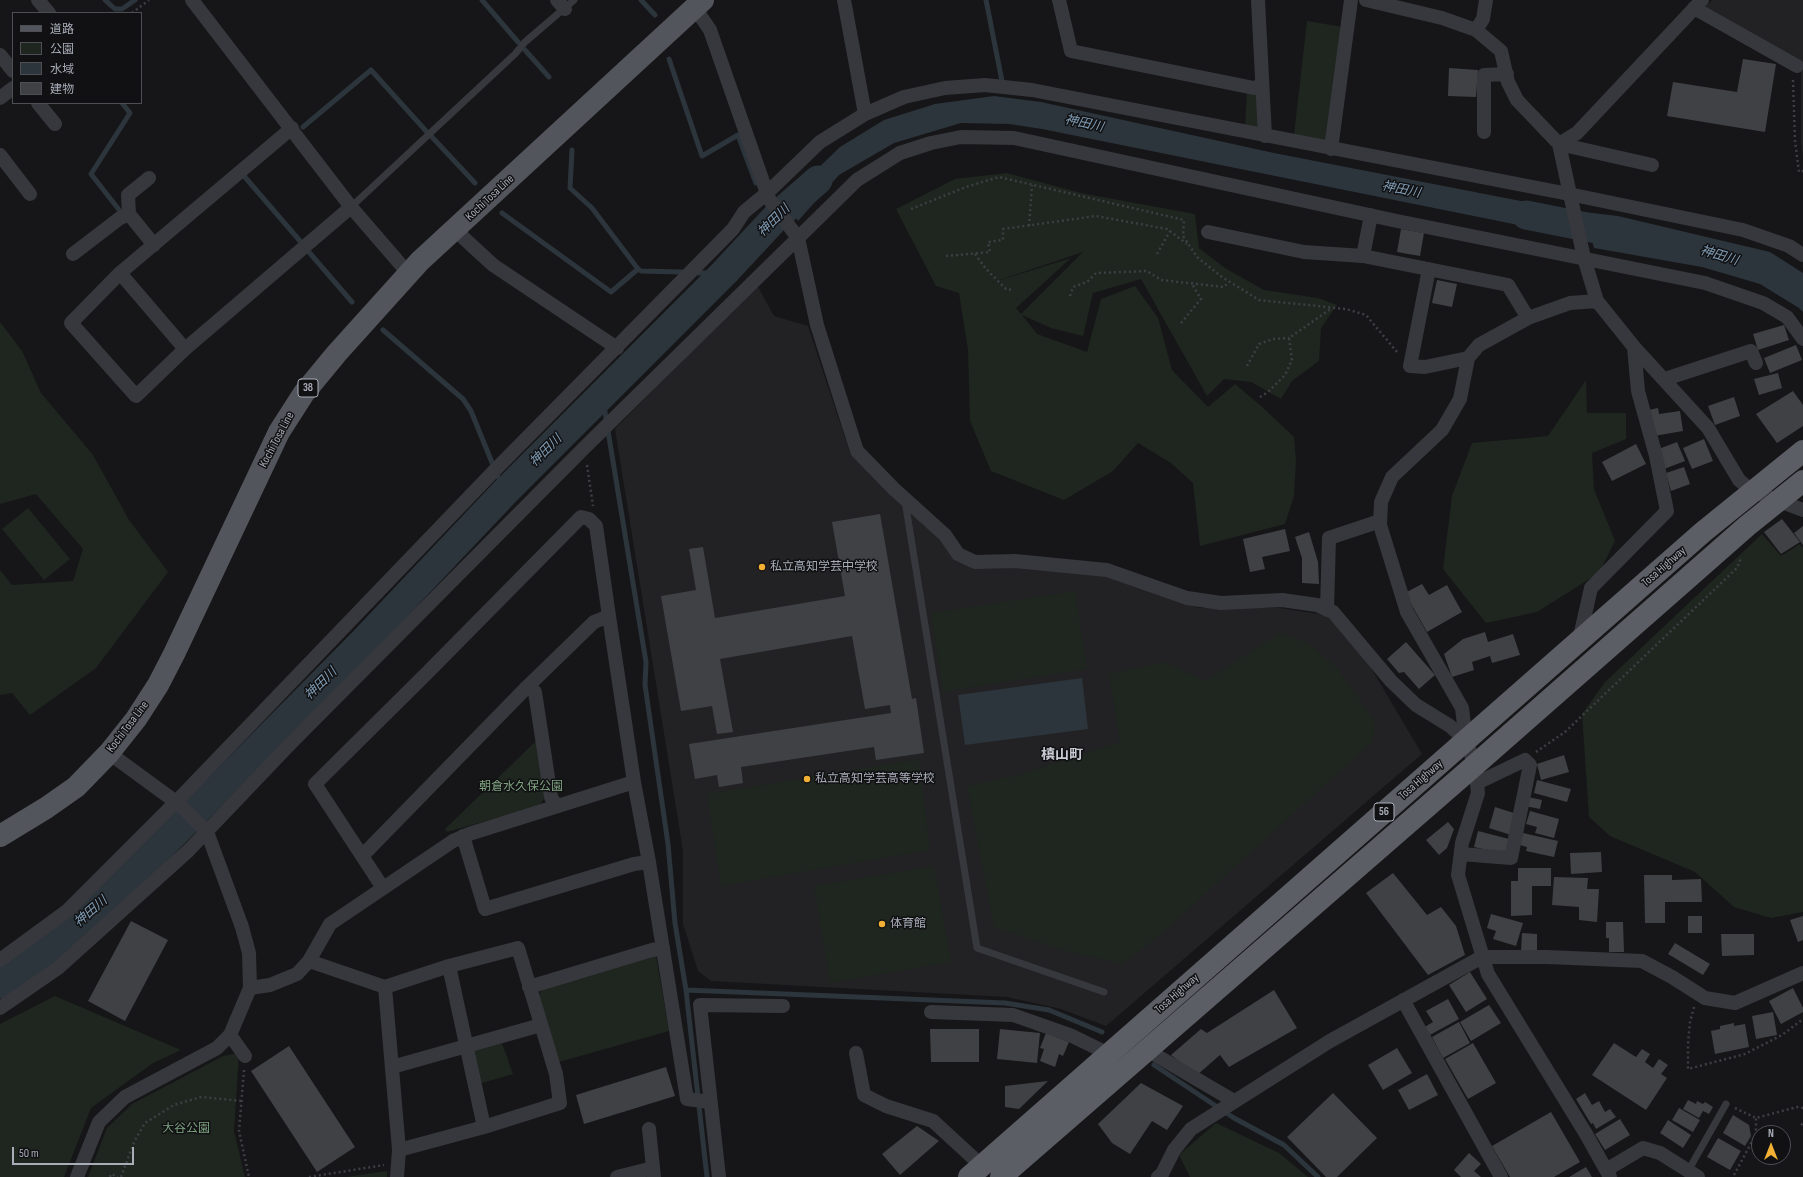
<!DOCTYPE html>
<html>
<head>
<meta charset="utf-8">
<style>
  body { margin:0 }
  #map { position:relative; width:1803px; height:1177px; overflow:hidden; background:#161618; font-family:"Sofia Sans Condensed","Noto Sans JP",sans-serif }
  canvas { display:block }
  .legend { position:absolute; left:12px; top:12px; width:130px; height:92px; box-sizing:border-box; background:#111113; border:1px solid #4d4f55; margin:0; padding:5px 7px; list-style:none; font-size:12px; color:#a8adb8 }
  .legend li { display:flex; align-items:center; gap:8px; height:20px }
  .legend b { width:20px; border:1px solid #4d4f55 }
  .north { position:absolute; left:1751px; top:1125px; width:40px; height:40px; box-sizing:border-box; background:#111113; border:1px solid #4d4f55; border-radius:50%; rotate:0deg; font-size:11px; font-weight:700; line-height:16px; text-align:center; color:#a8adb8 }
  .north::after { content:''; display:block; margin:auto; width:14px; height:18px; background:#f2b134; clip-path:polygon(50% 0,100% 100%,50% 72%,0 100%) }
  .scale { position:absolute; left:12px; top:1147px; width:122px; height:18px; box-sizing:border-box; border:2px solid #a8adb8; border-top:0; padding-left:5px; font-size:12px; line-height:14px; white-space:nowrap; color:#a8adb8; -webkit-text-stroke:3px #111113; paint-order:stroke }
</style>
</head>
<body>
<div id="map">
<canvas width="1803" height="1177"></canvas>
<ul class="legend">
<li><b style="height:5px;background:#53555c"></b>道路</li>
<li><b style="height:11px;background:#1e261f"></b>公園</li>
<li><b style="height:11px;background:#2c353c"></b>水域</li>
<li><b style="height:11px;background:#404145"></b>建物</li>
</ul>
<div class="north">N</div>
<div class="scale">50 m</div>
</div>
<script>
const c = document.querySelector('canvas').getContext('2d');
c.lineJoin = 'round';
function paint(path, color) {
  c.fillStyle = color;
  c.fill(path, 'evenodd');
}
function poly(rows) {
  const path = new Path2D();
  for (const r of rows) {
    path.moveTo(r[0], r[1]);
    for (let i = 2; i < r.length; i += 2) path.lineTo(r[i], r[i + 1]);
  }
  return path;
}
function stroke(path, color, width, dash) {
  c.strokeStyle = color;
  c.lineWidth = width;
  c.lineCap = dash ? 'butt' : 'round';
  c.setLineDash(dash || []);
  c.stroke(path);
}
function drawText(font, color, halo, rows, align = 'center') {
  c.font = font + ' "Sofia Sans Condensed","Noto Sans JP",sans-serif';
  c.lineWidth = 3;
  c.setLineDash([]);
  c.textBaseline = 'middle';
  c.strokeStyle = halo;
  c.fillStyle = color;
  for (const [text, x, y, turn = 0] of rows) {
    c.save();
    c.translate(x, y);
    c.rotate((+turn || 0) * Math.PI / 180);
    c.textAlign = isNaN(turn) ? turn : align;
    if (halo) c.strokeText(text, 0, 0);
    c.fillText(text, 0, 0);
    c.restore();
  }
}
const built = poly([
  [1712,0,1803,0,1803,156,1801,144,1801,64,1704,9],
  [757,285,774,316,808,326,850,453,944,542,953,557,1021,567,1102,574,1199,608,1279,608,1326,615,1365,658,1422,754,1106,1026,1061,1009,1007,997,711,981,698,971,683,924,683,851,615,429]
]);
const green = poly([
  [1307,21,1343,27,1328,142,1294,135],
  [1247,91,1258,92,1261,131,1245,128],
  [1007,173,1081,193,1195,214,1199,248,1225,268,1264,290,1318,298,1337,305,1321,328,1319,361,1292,381,1281,399,1251,382,1224,379,1207,396,1141,279,1093,293,1083,336,1051,328,1022,315,1037,334,1087,352,1101,299,1135,286,1158,318,1172,370,1208,407,1235,384,1261,406,1294,437,1296,461,1294,496,1285,524,1200,546,1193,483,1171,463,1138,443,1113,471,1064,500,991,471,970,421,968,350,959,293,936,286,896,209,955,179],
  [1083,252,1021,314,1016,308,1071,258,988,284],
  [0,322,22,351,41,393,93,455,129,520,168,572,96,668,30,715,12,693,0,695,0,570,12,585,73,581,83,549,36,494,0,504],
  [1586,380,1587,413,1626,413,1626,439,1592,453,1594,489,1615,541,1599,573,1537,612,1486,623,1443,569,1452,496,1472,443,1548,436],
  [28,508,70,559,44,580,2,529],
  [1762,534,1781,556,1800,544,1803,548,1803,912,1771,918,1734,907,1695,872,1610,836,1589,817,1582,714,1605,682],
  [1075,591,1087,669,943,692,931,613],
  [1280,633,1308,643,1337,668,1375,721,1373,741,1160,935,1122,964,1062,950,994,927,967,786,1018,775,1120,742,1109,674,1165,662,1205,681],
  [536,741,546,796,539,806,447,832,445,829],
  [919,759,930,850,721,886,707,794],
  [934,866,951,962,830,983,814,886],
  [656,956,669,1031,559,1062,538,997,541,990],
  [55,996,181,1050,153,1063,91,1108,64,1177,0,1177,0,1024],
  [502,1043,513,1074,479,1084,472,1051],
  [239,1053,234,1131,245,1177,88,1177,107,1128,132,1104,223,1056],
  [1216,1123,1279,1153,1308,1177,1190,1177,1179,1155],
  [387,1171,387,1177,346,1177]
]);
const water = poly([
  [994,96,1041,102,1274,153,1562,209,1568,235,1042,129,1009,124,961,123,894,143,839,175,798,221,784,201,840,147,884,120,935,104],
  [1584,212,1618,216,1770,252,1803,273,1803,312,1799,308,1760,284,1702,267,1594,248],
  [1082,678,1088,729,965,745,958,695]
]);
const stream = poly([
  [105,0,115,9,122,9,135,0],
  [482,0,518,42],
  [641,0,655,15],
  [986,0,1002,81],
  [525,50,549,77],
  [669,59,702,156,738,135,756,183],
  [303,127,371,70,426,131],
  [432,137,475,183],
  [572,150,570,188,592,208,638,269,641,271,682,272],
  [244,176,300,241],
  [120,211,91,174,130,113,122,103],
  [502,213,611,292,638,269],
  [308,251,352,302],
  [695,273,724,273],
  [383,330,463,399,471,411,493,465],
  [602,395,606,418],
  [608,431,646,662,645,685,668,844,675,923,686,990,707,1177],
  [497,474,505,492],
  [686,990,1005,1003,1049,1010,1102,1032],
  [1154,1065,1234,1118,1284,1145,1318,1177]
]);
const river = poly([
  [1526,215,1627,235],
  [0,984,30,964,135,873,364,641,505,492,724,273,778,215,818,180]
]);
const building = poly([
  [1743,59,1776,64,1765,132,1667,116,1673,82,1737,92],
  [1449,68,1478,70,1476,97,1448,96],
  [1401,229,1424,233,1420,256,1397,252],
  [1437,280,1457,284,1452,307,1432,303],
  [1784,325,1789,340,1758,350,1753,334],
  [1796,345,1802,360,1770,373,1764,358],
  [1778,373,1782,388,1759,395,1754,379],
  [1793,391,1803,405,1803,426,1777,443,1756,414],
  [1734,397,1740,416,1715,425,1708,406],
  [1658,408,1659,414,1680,411,1683,431,1654,436,1649,410],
  [1704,439,1713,461,1692,469,1683,448],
  [1677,442,1685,461,1664,469,1656,450],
  [1636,444,1646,464,1612,481,1602,462],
  [1684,467,1690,484,1671,491,1666,473],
  [880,514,912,699,916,698,924,753,876,760,874,747,741,767,743,783,719,787,717,775,695,779,689,744,891,713,890,705,865,709,852,636,720,659,733,732,717,734,712,706,681,711,661,596,696,590,689,549,703,547,715,618,845,596,832,522],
  [1782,519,1800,542,1781,554,1764,532],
  [1803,526,1803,545,1794,533],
  [1285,529,1290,551,1262,557,1265,569,1250,572,1243,539],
  [1309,532,1318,562,1319,584,1302,583,1302,558,1295,537],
  [1422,584,1429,595,1447,585,1462,612,1427,632,1405,593],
  [1485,632,1488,642,1513,634,1520,655,1492,663,1490,656,1472,662,1474,670,1452,677,1444,654,1463,639],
  [1406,642,1435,675,1419,689,1404,672,1399,673,1387,659],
  [1564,755,1569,772,1541,780,1537,764],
  [1537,780,1571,789,1567,802,1534,793],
  [1528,797,1542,800,1540,809,1525,806],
  [1495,807,1517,814,1511,835,1489,828],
  [1530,811,1559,819,1554,838,1535,833,1537,827,1526,824],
  [1448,822,1454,829,1447,848,1439,855,1426,840],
  [1478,831,1509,839,1506,854,1474,847],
  [1523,833,1558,841,1554,857,1526,851,1527,847,1520,845],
  [1601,852,1602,872,1571,874,1570,853],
  [1518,868,1551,868,1551,886,1532,886,1532,915,1511,916,1511,881,1518,881],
  [1393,873,1427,915,1441,907,1456,926,1465,955,1428,975,1366,893],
  [1644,875,1672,875,1672,880,1701,879,1702,902,1665,902,1665,923,1645,923],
  [1554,877,1588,878,1587,889,1599,889,1597,922,1579,920,1579,907,1552,905],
  [1491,914,1523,923,1516,946,1493,939,1496,931,1487,928],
  [1688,916,1702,916,1702,933,1688,933],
  [1803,916,1803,940,1798,942,1790,920],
  [131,921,168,940,125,1021,88,1001],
  [1606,922,1623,922,1624,952,1609,952,1609,938,1606,938],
  [1522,933,1537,934,1537,951,1521,951],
  [1721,934,1754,934,1754,955,1722,956],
  [1675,943,1710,964,1703,975,1668,954],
  [1470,972,1487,999,1466,1012,1449,985],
  [1793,988,1803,1008,1803,1012,1781,1024,1769,1001],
  [1274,990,1297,1028,1229,1067,1220,1055,1197,1075,1171,1055,1201,1029,1207,1033],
  [1448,999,1459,1019,1428,1036,1423,1028,1433,1022,1426,1011],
  [1489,1005,1501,1023,1471,1041,1460,1022],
  [1773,1012,1777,1035,1756,1039,1752,1016],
  [1459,1022,1470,1043,1443,1058,1432,1037],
  [1734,1023,1734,1026,1745,1024,1749,1047,1715,1054,1711,1031,1720,1029,1720,1026],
  [930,1029,979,1029,979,1062,931,1062],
  [1000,1029,1040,1033,1037,1063,997,1059],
  [1046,1033,1069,1042,1063,1056,1059,1054,1055,1067,1040,1061,1044,1049,1040,1048],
  [1473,1043,1496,1083,1468,1099,1445,1059],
  [1614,1043,1636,1057,1642,1049,1650,1054,1645,1062,1653,1068,1659,1059,1668,1065,1661,1074,1667,1078,1646,1110,1592,1075],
  [289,1046,355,1147,317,1172,251,1071],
  [1397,1048,1412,1073,1383,1090,1368,1065],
  [666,1067,675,1096,584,1124,576,1095],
  [1427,1074,1438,1095,1409,1110,1398,1090],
  [1048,1081,1019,1109,1005,1107,1005,1086],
  [1141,1083,1183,1106,1167,1130,1152,1121,1130,1154,1112,1143,1098,1124],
  [1333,1093,1377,1138,1337,1177,1326,1177,1287,1137],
  [1585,1093,1592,1105,1599,1101,1605,1112,1610,1109,1616,1117,1596,1129,1593,1123,1591,1124,1576,1099],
  [1688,1100,1696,1104,1697,1101,1703,1104,1705,1102,1713,1107,1709,1114,1703,1111,1699,1118,1683,1109],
  [1679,1108,1700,1120,1693,1132,1672,1120],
  [1551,1112,1580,1162,1554,1177,1510,1177,1492,1146],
  [1733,1115,1749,1125,1751,1136,1745,1146,1723,1133],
  [1620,1119,1630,1135,1605,1150,1595,1134],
  [1668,1120,1691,1135,1683,1148,1660,1133],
  [917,1126,939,1141,900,1175,882,1154],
  [1718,1138,1741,1151,1730,1170,1707,1157],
  [1469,1153,1481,1164,1474,1171,1481,1177,1461,1177,1454,1170],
  [1586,1167,1592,1177,1569,1177]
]);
const path = poly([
  [132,13,149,0],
  [1793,80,1795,141,1799,172,1803,171],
  [911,209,966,187,999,177,1184,220,1183,236,1197,257,1222,277,1259,300,1346,309,1366,315,1397,352],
  [1029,226,1032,185],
  [975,254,986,269,1006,289,1014,290],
  [1157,254,1170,231],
  [946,256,990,252,988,242,1003,240,1003,229,1096,216,1167,229,1187,244],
  [1070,296,1073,287,1087,282,1096,273,1147,271,1161,280,1224,287,1229,282],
  [1181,323,1201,299,1192,284],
  [1247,366,1259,344,1273,339,1289,338],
  [1260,397,1268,392,1285,375,1292,360,1289,338,1332,308],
  [587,465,593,506],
  [1536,752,1565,732,1737,568,1741,558],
  [1694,1007,1690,1022,1688,1044,1688,1069,1745,1054,1782,1035,1803,1019],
  [244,1070,239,1131,249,1177],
  [1735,1108,1756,1118,1797,1107,1803,1108],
  [1801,1125,1803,1123],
  [1734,1175,1756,1134,1756,1118],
  [110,1177,111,1174,118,1177],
  [121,1177,134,1142,145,1123,174,1105,201,1097,242,1101],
  [309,1177,384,1165]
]);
const service = poly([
  [351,207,515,54,525,42,574,0],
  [905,501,977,948,1104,992],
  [1688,1171,1726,1104]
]);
const minor = poly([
  [38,0,49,13],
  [192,0,351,207,408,273],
  [557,0,565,9],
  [844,0,865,114],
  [1059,0,1071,51,1254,88,1262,85],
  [1258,0,1265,136],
  [1366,0,1442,18,1476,30,1501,51,1508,82,1517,100,1559,144,1584,258,1597,301,1634,347,1708,428,1739,480,1752,491,1803,510],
  [695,8,710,30,769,199,798,238,817,325,857,451,894,489,945,535,958,554,975,562,1015,561,1107,570,1187,598,1221,603,1282,600,1317,605,1333,612,1391,681,1416,705,1450,726,1466,741],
  [1694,8,1797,66],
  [1476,30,1483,19,1486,0],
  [0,55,13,71],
  [0,98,13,88],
  [38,103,55,124],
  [1484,132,1484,75,1507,74],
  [1559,144,1577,133,1702,0],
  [1559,144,1652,165],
  [1331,149,1351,0],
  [0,155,30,194],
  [149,178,128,195,129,214,154,245],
  [455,230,493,265,617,348],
  [1208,232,1304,252,1363,256,1508,285,1528,318],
  [73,254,120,218,129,214],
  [1363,256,1371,215],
  [1429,269,1410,366,1425,367,1468,358],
  [120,273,185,349,351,207],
  [1597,301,1570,303,1528,318,1479,345,1468,358,1460,399,1442,430,1392,477,1381,502,1380,525,1407,612,1462,708,1466,741,1475,765,1478,793,1462,843,1458,875,1488,974,1586,1134,1610,1177],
  [185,349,136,396,71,323,120,273,292,128],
  [1665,379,1751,351,1756,363],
  [1327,610,1329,538,1380,521],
  [1579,641,1591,588,1667,511,1656,456,1638,391,1634,347],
  [527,687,535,692,551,797,556,806],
  [463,836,485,909,634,864,649,862,634,782,609,616],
  [1461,854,1511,858,1530,765,1525,760,1477,783],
  [363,855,527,687,594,622,609,616,596,526,589,519,581,517,426,674,315,784,383,888],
  [649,862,687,1099,710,1102],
  [0,960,67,911,176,802,494,471,733,229,744,212,767,193,820,142,865,114,904,97,945,88,985,85,1032,90,1569,194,1743,230,1789,246,1803,255],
  [309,961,385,987,449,966,518,948,556,1074,560,1103,484,1127,399,1150],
  [449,966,484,1127],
  [385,987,399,1150,397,1177],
  [529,987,652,950,663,948],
  [250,988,270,985,297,974,309,961,330,924,453,841,469,834,634,782],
  [1403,1000,1501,1177],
  [0,1008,58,968,188,851,290,744,585,447,798,238,857,180,900,153,931,143,961,137,1014,138,1397,221,1705,283,1763,303,1787,317,1803,339],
  [931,1012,1013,1015,1070,1035,1109,1054],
  [230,1035,245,1056],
  [1147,1050,1234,1101],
  [856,1053,864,1095,886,1106,933,1121,982,1166],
  [392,1067,541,1025],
  [649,1129,654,1177],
  [1606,1170,1643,1148,1660,1153,1698,1177],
  [77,1177,99,1122,125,1097,217,1048,230,1035,250,988,249,953,242,927,207,832,180,805,109,753],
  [617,1177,653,1168],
  [719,1177,700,1005,783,1006],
  [1158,1177,1162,1174,1174,1150,1191,1129,1330,1041,1482,957,1547,957,1642,961,1672,977,1705,998,1735,1003,1803,973]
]);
const primary = poly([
  [0,836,46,808,76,787,109,753,136,719,158,685,174,654,279,432,304,393,337,353,420,261,703,0]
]);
const trunk = poly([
  [969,1177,1703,532,1803,451],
  [1001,1177,1475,765,1747,526,1803,481]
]);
const markers = [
  [762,567,4,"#f2b134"],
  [807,779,4,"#f2b134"],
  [882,924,4,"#f2b134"]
];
const shields = [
  [308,388,20],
  [1384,812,20]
];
const shieldNames = [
  ["38",308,388],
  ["56",1384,812]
];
const streetNames = [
  ["Kochi Tosa Line",490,198,-43],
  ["Kochi Tosa Line",277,440,-62],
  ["Tosa Highway",1664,567,-41],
  ["Kochi Tosa Line",128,727,-53],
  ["Tosa Highway",1421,780,-41],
  ["Tosa Highway",1177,994,-41]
];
const poiNames = [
  ["私立高知学芸中学校",770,567],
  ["私立高知学芸高等学校",815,779],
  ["体育館",890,924]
];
const parkNames = [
  ["朝倉水久保公園",521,787],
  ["大谷公園",186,1129]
];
const waterNames = [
  ["神田川",1084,124,12],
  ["神田川",1401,190,11],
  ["神田川",774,221,-45],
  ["神田川",1719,256,17],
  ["神田川",546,451,-45],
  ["神田川",321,684,-45],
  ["神田川",91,912,-41]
];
const quarterNames = [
  ["槙山町",1062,755]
];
paint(built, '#222225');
paint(green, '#1e261f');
paint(water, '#2c353c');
stroke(stream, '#2c353c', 5);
stroke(river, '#2c353c', 29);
paint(building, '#404145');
stroke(path, '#3d3f44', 2.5, [2, 3]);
stroke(service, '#37383d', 7);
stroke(minor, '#37383d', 14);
stroke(primary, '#53555c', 22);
stroke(trunk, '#5b5e65', 22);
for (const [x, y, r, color] of markers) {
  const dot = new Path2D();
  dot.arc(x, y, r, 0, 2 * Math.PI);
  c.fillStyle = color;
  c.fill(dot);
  stroke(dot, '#111113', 1.5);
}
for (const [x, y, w] of shields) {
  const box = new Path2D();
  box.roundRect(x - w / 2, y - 9, w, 18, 3);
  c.fillStyle = '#111113';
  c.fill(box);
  stroke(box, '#a8adb8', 1);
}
drawText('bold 11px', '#a8adb8', null, shieldNames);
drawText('12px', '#a8adb8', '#111113', streetNames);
drawText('12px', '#a8adb8', '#111113', poiNames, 'left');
drawText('12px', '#7fa381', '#111113', parkNames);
drawText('italic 13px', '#7f9bb3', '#111113', waterNames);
drawText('bold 14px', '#c9ccd4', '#111113', quarterNames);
</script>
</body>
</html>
